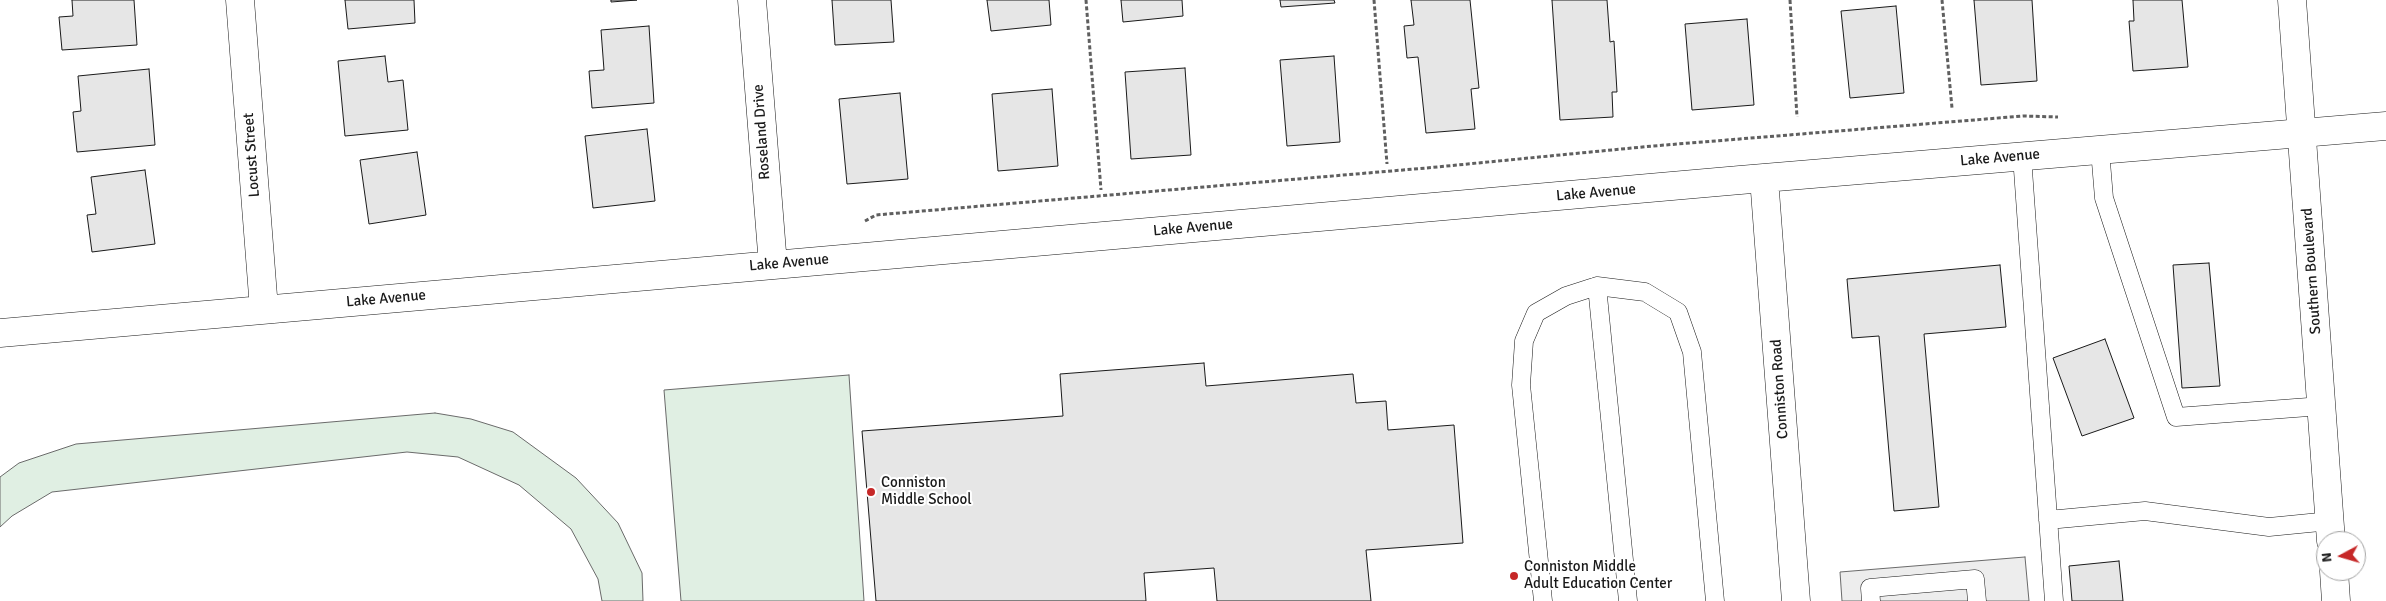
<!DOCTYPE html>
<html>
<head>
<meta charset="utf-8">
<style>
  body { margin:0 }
  #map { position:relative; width:2386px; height:601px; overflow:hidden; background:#fff; font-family:Signika,sans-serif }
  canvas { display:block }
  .north { position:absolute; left:2316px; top:531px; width:50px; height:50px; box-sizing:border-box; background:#fff; border:1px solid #a3a3a3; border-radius:50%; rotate:264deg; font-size:14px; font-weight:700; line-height:20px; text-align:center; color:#1a1a1a }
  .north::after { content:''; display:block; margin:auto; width:18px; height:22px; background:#c62828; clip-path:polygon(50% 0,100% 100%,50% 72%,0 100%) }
</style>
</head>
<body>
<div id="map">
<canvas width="2386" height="601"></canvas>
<div class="north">N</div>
</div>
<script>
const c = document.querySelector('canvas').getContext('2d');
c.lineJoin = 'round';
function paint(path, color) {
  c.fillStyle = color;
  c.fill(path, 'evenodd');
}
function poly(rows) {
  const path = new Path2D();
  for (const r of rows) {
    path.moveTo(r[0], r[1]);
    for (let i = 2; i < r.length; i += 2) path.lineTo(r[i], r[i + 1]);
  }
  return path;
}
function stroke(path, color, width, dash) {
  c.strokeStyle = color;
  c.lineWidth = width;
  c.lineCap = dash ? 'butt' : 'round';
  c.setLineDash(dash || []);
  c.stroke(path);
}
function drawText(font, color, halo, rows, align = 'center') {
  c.font = font + ' Signika,sans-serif';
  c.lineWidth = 4;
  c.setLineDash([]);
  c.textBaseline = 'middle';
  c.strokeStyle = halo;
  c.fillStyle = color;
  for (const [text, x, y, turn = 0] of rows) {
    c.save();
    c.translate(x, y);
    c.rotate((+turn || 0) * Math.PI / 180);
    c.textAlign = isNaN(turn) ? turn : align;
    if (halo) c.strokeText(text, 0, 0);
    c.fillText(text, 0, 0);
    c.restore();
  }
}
const green = poly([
  [849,375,864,601,681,601,664,390,849,375],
  [435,413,471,419,513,432,576,478,618,523,642,573,643,601,602,601,598,579,571,529,519,485,458,457,407,452,52,492,12,516,0,527,0,477,19,463,76,444,435,413]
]);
const parking = poly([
  [2025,557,2029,601,1842,601,1840,572,2025,557]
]);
const building = poly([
  [72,0,134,0,137,45,62,50,59,17,73,16,72,0],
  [345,0,414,0,415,23,348,29,345,0],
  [611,0,637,0,611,2,611,0],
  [832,0,891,0,894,42,835,45,832,0],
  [987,0,1049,0,1051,25,991,31,987,0],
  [1121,0,1182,0,1183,16,1123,22,1121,0],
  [1280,0,1334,0,1335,3,1281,7,1280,0],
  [1411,0,1470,0,1479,88,1471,89,1475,129,1426,133,1418,57,1407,58,1404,26,1414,25,1411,0],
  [1552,0,1607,0,1610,42,1614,41,1617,92,1612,92,1613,117,1560,120,1552,0],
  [1974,0,2032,0,2037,81,1981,85,1974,0],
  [2133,0,2182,0,2188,67,2133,71,2129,21,2134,21,2133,0],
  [1896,6,1904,93,1850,98,1841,11,1896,6],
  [1747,19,1754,105,1692,110,1685,24,1747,19],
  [649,26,654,103,592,108,589,71,604,70,601,30,649,26],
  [385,56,388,82,403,80,408,130,345,136,338,61,385,56],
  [1334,56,1340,142,1287,146,1280,60,1334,56],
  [1185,68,1191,155,1131,159,1125,72,1185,68],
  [149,69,155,145,77,152,73,112,81,111,78,76,149,69],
  [1052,89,1058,166,998,171,992,94,1052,89],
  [900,93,908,179,847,184,839,99,900,93],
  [647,129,655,201,593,208,585,136,647,129],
  [417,152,426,215,369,224,360,160,417,152],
  [145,170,155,244,92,252,87,215,96,214,91,177,145,170],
  [2209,263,2220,386,2182,388,2173,265,2209,263],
  [2000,265,2006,327,1924,334,1939,507,1894,511,1879,336,1852,338,1847,279,2000,265],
  [2105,339,2134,418,2082,436,2053,358,2105,339],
  [1204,363,1206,386,1353,374,1356,403,1386,401,1388,430,1454,425,1463,543,1366,550,1371,601,1217,601,1214,568,1144,573,1146,601,876,601,862,431,1063,416,1060,374,1204,363],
  [2119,561,2123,601,2072,601,2069,566,2119,561]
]);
const path = poly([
  [1086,0,1101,190],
  [1374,0,1387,164],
  [1790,0,1797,117],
  [1942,0,1952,108],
  [865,221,876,215,1426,168,1653,146,2023,116,2058,117]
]);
const service = poly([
  [2100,150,2104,198,2176,417,2322,406],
  [2022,156,2054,601],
  [1597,286,1628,601],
  [2048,520,2145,511,2269,527,2330,521],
  [1543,601,1521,385,1524,341,1536,313,1566,296,1597,286,1645,292,1678,312,1692,352,1715,601],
  [1871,601,1870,588,1975,579,1977,601]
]);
const minor = poly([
  [240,0,264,309],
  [752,0,773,265],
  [1764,178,1796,601],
  [0,333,1740,180,2386,126]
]);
const primary = poly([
  [2292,0,2331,541],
  [2334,571,2336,601]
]);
const markers = [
  [871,492,5,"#c62828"],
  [1514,576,5,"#c62828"]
];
const streetNames = [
  ["Roseland Drive",762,132,-94],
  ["Locust Street",252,155,-94],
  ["Lake Avenue",2000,158,-5],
  ["Lake Avenue",1596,193,-5],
  ["Lake Avenue",1193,228,-5],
  ["Lake Avenue",789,263,-5],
  ["Southern Boulevard",2312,271,-94],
  ["Lake Avenue",386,299,-5],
  ["Conniston Road",1780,389,-94]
];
const poiNames = [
  ["Conniston",881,483],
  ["Middle School",881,500],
  ["Conniston Middle",1524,567],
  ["Adult Education Center",1524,584]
];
paint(green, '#e0efe3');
stroke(green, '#6a6a6a', 1);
paint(parking, '#ededed');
stroke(parking, '#6a6a6a', 1);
paint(building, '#e6e6e6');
stroke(building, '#1a1a1a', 1);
stroke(service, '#1a1a1a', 19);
stroke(minor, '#1a1a1a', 29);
stroke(primary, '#1a1a1a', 29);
stroke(path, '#5f5f5f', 3, [4, 2.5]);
stroke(service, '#fff', 18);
stroke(minor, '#fff', 28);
stroke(primary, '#fff', 28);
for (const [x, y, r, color] of markers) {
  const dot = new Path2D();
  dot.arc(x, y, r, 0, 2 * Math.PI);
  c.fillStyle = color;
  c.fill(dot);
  stroke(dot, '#fff', 2);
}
drawText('15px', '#1a1a1a', '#fff', streetNames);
drawText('15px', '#1a1a1a', '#fff', poiNames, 'left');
</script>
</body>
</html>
